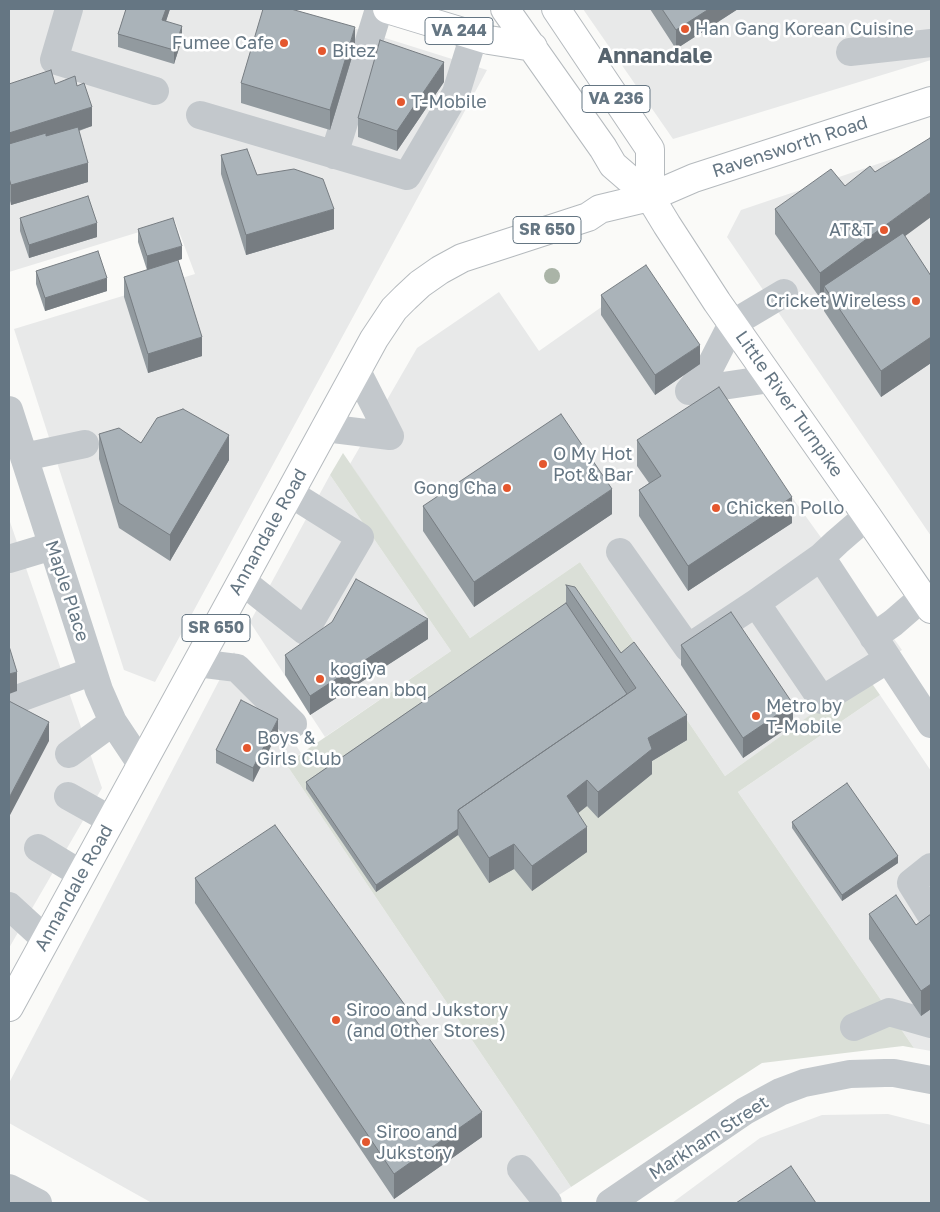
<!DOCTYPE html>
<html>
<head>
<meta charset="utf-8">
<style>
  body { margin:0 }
  #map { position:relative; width:940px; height:1212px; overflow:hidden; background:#fafaf8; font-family:"Golos Text",sans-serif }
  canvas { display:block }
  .frame { position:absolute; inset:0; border:10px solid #657683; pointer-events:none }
</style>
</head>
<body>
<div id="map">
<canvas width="940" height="1212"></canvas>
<div class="frame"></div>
</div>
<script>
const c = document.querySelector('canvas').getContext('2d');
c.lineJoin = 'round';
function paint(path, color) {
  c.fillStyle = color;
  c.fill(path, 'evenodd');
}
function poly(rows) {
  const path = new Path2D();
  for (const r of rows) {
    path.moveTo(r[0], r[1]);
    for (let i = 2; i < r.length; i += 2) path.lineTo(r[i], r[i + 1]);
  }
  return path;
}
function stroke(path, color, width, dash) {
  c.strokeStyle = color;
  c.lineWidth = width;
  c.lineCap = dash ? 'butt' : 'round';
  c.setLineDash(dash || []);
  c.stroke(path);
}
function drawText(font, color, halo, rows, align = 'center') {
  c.font = font + ' "Golos Text",sans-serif';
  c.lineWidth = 5;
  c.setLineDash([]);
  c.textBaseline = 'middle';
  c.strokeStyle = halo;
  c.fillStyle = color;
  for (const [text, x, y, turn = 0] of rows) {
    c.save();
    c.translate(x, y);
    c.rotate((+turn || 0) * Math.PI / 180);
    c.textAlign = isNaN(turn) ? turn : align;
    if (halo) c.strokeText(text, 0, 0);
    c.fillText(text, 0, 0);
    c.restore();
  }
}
const built = poly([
  [9,9,293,9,487,70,155,682,124,670,14,329,195,274,175,221,9,272],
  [583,9,931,9,931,60,673,139],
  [931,146,931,536,727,237,741,210],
  [637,282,902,650,725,776,580,562,470,638,350,464,417,348,499,292,539,351],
  [330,475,451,651,325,737,250,622],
  [9,519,102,788,9,948],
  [234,652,301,753,286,764,571,1187,547,1203,152,1203,9,1123,9,1083],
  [880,695,931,771,931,1051,914,1048,738,792],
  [888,1114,931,1125,931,1203,672,1203,760,1138,822,1115]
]);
const green = poly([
  [343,453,470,638,580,562,725,776,866,675,880,695,738,792,914,1048,903,1046,762,1063,571,1187,286,764,451,651,330,475]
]);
const minor = poly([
  [69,9,54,60,155,91],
  [850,52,931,43],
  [200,115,407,176,456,93,474,35],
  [334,155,379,9],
  [357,371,390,436],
  [689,391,711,365,732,324,784,293],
  [689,391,770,379],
  [9,410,99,690,113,722,141,764],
  [325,428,390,436],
  [24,457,85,444],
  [867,516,837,542,821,557,931,724],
  [620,552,688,648,756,603],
  [821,557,756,603,822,700,888,659],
  [9,559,52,546],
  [242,581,305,631,360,537,290,493],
  [873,637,893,623,923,597],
  [197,663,237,668,293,724],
  [9,702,93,671],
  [69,754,113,722],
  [68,796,111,820],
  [38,848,81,874],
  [931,867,911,883,931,915],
  [9,906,45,939],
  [854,1027,889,1012,931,1024],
  [521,1169,548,1203],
  [9,1188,38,1203],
  [610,1203,745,1111,780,1092,804,1083,850,1074,885,1073,894,1073,931,1080]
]);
const major = poly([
  [387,9,489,40,533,47],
  [505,9,603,148,613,165,650,197,667,225,717,302,867,516,931,609],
  [556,9,650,149,650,197],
  [9,1007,374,339,394,309,405,298,420,284,440,270,462,258,588,217,600,209,650,197,694,178,931,101]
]);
const trees = [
  [552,276]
];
const wall = poly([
  [126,9,170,9,166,21,182,39,174,64,118,47,118,34],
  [650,9,738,9,676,49],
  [355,47,330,130,241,103,241,83],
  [444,82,397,151,358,137,358,118],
  [9,84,55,84,77,86,92,126,79,131,88,182,11,205,9,197],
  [221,155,257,175,334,229,246,255,221,174],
  [845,186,905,237,931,276,931,363,881,397,824,311,824,296,820,298,775,234,775,209],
  [20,218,97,237,29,258,20,231],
  [138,229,182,259,178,260,202,356,148,373,124,297,124,277,147,270,138,242],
  [36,271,107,291,45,311,36,284],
  [601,295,700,364,655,395,601,315],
  [99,434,229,460,170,561,119,528,99,459],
  [637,440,792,523,688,591,639,516,639,490,649,483,637,466],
  [423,506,612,514,474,607,423,531],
  [566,585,621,653,687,740,652,761,652,774,598,818,587,806,578,813,587,852,532,891,514,869,489,883,458,835,376,892,306,789,306,782,566,603],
  [428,639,310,715,285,675,285,655],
  [681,645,793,724,743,758,681,665],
  [278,732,253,782,216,763,216,750],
  [792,822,898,863,842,901,792,828],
  [931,859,931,886,930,885,930,860],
  [195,878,482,1137,394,1199,195,903],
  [869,914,916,925,931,914,931,1009,921,1016,869,939]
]);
const shadedWall = poly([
  [166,9,170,9,162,33,162,20],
  [709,9,738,9,676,49,676,30],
  [182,26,182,39,174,64,174,50],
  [355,27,355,47,330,130,330,110],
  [444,62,444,82,397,151,397,131],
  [92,107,92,126,9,153,9,133],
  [88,163,88,182,11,205,11,185],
  [931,192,931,217,828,293,824,286,824,296,820,298,820,273],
  [334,209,334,229,246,255,246,235],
  [97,223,97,237,29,258,29,245],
  [182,246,182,259,147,270,147,256],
  [107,278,107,291,45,311,45,298],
  [202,337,202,356,148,373,148,354],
  [931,337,931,363,881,397,881,371],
  [700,345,700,364,655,395,655,375],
  [229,435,229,460,170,561,170,535],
  [612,489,612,514,474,607,474,582],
  [792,497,792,523,688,591,688,566],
  [428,619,428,639,310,715,310,696],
  [17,672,17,691,9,694,9,674],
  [793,704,793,724,743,758,743,738],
  [687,715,687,740,652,761,652,774,598,818,598,792,648,738],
  [278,719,278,732,253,782,253,768],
  [49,722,49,741,9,817,9,798],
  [587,780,587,806,567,822,567,796],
  [587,827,587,852,532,891,532,866],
  [458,829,458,835,376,892,376,885],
  [514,844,514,869,489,883,489,858],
  [898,856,898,863,842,901,842,895],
  [931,984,931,1009,921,1016,921,991],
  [482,1112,482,1137,394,1199,394,1174]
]);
const building = poly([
  [126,9,166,9,162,20,182,26,174,50,118,34,126,9],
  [263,9,291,9,355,27,330,110,241,83,263,9],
  [662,9,709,9,676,30,662,9],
  [380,40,444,62,397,131,358,118,380,40],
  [51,70,55,84,75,76,77,86,84,83,92,107,9,133,9,84,51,70],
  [78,127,88,163,11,185,9,178,9,144,46,133,46,136,78,127],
  [930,138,931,141,931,192,820,273,775,209,831,169,845,186,870,166,875,172,930,138],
  [247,149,257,175,294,169,323,179,334,209,246,235,221,155,247,149],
  [88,196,97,223,29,245,20,218,88,196],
  [173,218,182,246,147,256,138,229,173,218],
  [903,233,931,276,931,337,881,371,824,286,903,233],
  [98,251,107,278,45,298,36,271,98,251],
  [178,260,202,337,148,354,124,277,178,260],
  [646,265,700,345,655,375,601,295,646,265],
  [719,387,792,497,688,566,639,490,661,476,637,440,719,387],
  [183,409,229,435,170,535,119,503,99,434,119,428,141,443,157,418,183,409],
  [561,414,612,489,474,582,423,506,561,414],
  [356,579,428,619,310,696,285,655,332,622,356,579],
  [566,585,575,587,621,653,634,642,687,715,648,738,652,749,598,792,587,780,567,796,587,827,532,866,514,844,489,858,458,810,636,688,566,585],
  [566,603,627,694,458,810,458,829,376,885,306,782,566,603],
  [731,612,793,704,743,738,681,645,731,612],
  [9,646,17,672,9,674,9,646],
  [241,700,278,719,253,768,216,750,241,700],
  [9,701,49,722,9,798,9,701],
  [847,783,898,856,842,895,792,822,847,783],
  [275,825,482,1112,394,1174,195,878,275,825],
  [896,895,916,925,931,914,931,984,921,991,869,914,896,895],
  [791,1166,816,1203,736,1203,791,1166]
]);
const markers = [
  [685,29,5,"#e4572e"],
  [284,43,5,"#e4572e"],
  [322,51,5,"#e4572e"],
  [401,102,5,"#e4572e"],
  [884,230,5,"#e4572e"],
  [916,301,5,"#e4572e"],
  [543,464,5,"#e4572e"],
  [507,488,5,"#e4572e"],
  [716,508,5,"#e4572e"],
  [320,679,5,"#e4572e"],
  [756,716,5,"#e4572e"],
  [247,748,5,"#e4572e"],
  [336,1020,5,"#e4572e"],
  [366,1142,5,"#e4572e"]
];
const shields = [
  [459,31,68],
  [616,99,68],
  [547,230,68],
  [216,628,68]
];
const shieldNames = [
  ["VA 244",459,31],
  ["VA 236",616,99],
  ["SR 650",547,230],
  ["SR 650",216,628]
];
const poiNames = [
  ["Han Gang Korean Cuisine",695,29],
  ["Fumee Cafe",274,43,"right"],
  ["Bitez",332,51],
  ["T-Mobile",411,102],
  ["AT&T",874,230,"right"],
  ["Cricket Wireless",906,301,"right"],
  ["O My Hot",553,454],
  ["Pot & Bar",553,475],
  ["Gong Cha",497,488,"right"],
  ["Chicken Pollo",726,508],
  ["kogiya",330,669],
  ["korean bbq",330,690],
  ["Metro by",766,706],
  ["T-Mobile",766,727],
  ["Boys &",257,738],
  ["Girls Club",257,759],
  ["Siroo and Jukstory",346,1010],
  ["(and Other Stores)",346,1031],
  ["Siroo and",376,1132],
  ["Jukstory",376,1153]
];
const streetNames = [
  ["Ravensworth Road",790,147,-18],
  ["Little River Turnpike",789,404,55],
  ["Annandale Road",268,532,-61],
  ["Maple Place",67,591,72],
  ["Annandale Road",74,888,-61],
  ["Markham Street",709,1138,-33]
];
const districtNames = [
  ["Annandale",655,56]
];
paint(built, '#e8e9e9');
paint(green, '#dadfd7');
stroke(major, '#b5babe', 30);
stroke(minor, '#c3c8cc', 28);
stroke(major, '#fff', 28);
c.fillStyle = '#aab4a7';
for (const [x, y] of trees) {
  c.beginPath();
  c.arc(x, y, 8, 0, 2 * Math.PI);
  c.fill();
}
paint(wall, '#929a9f');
paint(shadedWall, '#777d82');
paint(building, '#aab3b9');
stroke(building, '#777d82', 1);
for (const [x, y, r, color] of markers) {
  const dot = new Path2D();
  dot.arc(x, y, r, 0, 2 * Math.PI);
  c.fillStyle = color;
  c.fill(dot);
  stroke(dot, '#fff', 2);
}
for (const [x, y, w] of shields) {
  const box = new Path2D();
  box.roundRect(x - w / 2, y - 13.5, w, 27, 4);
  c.fillStyle = '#fff';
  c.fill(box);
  stroke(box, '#657683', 1);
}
drawText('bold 16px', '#657683', null, shieldNames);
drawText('18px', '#657683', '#fff', poiNames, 'left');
drawText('18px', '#657683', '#fff', streetNames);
drawText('bold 22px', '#57646e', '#fff', districtNames);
</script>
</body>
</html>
